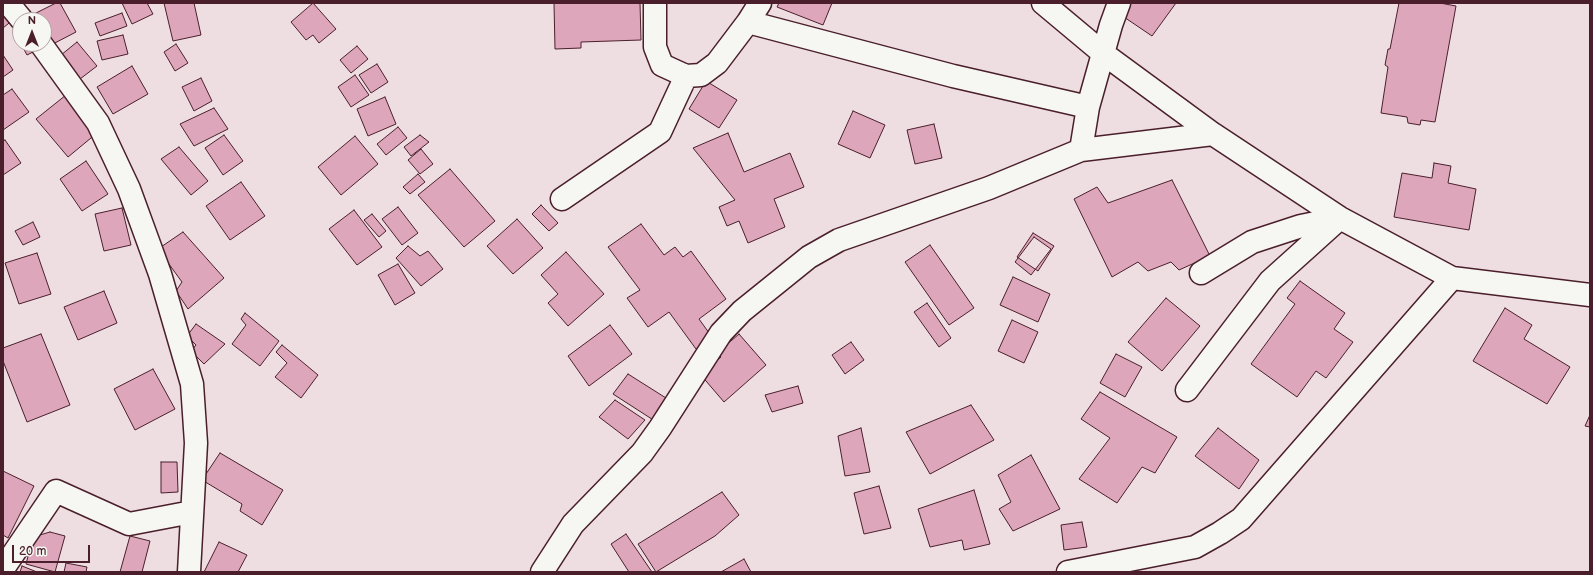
<!DOCTYPE html>
<html>
<head>
<meta charset="utf-8">
<style>
  body { margin:0 }
  #map { position:relative; width:1593px; height:575px; overflow:hidden; background:#eedee2; font-family:"Balsamiq Sans",sans-serif }
  canvas { display:block }
  .frame { position:absolute; inset:0; border:4px solid #4a1f2b; pointer-events:none }
  .north { position:absolute; left:12px; top:12px; width:40px; height:40px; box-sizing:border-box; background:#f6f6f2; border:1px solid #b1a0a2; border-radius:50%; rotate:0deg; font-size:11px; font-weight:700; line-height:16px; text-align:center; color:#4a1f2b }
  .north::after { content:''; display:block; margin:auto; width:14px; height:18px; background:#4a1f2b; clip-path:polygon(50% 0,100% 100%,50% 72%,0 100%) }
  .scale { position:absolute; left:12px; top:545px; width:78px; height:18px; box-sizing:border-box; border:2px solid #4a1f2b; border-top:0; padding-left:5px; font-size:12px; line-height:14px; white-space:nowrap; color:#4a1f2b; -webkit-text-stroke:3px #f6f6f2; paint-order:stroke }
</style>
</head>
<body>
<div id="map">
<canvas width="1593" height="575"></canvas>
<div class="frame"></div>
<div class="north">N</div>
<div class="scale">20 m</div>
</div>
<script>
const c = document.querySelector('canvas').getContext('2d');
c.lineJoin = 'round';
function paint(path, color) {
  c.fillStyle = color;
  c.fill(path, 'evenodd');
}
function poly(rows) {
  const path = new Path2D();
  for (const r of rows) {
    path.moveTo(r[0], r[1]);
    for (let i = 2; i < r.length; i += 2) path.lineTo(r[i], r[i + 1]);
  }
  return path;
}
function stroke(path, color, width, dash) {
  c.strokeStyle = color;
  c.lineWidth = width;
  c.lineCap = dash ? 'butt' : 'round';
  c.setLineDash(dash || []);
  c.stroke(path);
}
const building = poly([
  [56,3,60,3,76,32,51,45,44,33,44,20,37,20,34,14,56,3],
  [122,3,147,3,153,14,132,24,122,3],
  [164,3,194,3,201,35,173,41,164,3],
  [313,3,336,29,319,43,313,35,306,40,291,22,313,3],
  [554,3,640,3,641,40,581,42,581,48,555,49,554,3],
  [779,3,832,3,823,25,777,7,779,3],
  [1125,3,1176,3,1152,36,1118,13,1125,3],
  [1399,3,1440,3,1456,6,1435,122,1421,120,1420,125,1408,123,1407,117,1381,113,1388,67,1385,65,1388,49,1390,49,1399,3],
  [3,7,14,19,3,28,3,7],
  [122,13,127,26,100,36,95,23,122,13],
  [123,35,128,54,102,60,97,41,123,35],
  [77,42,97,66,80,79,61,55,77,42],
  [21,44,34,44,37,50,27,55,21,44],
  [176,44,188,63,175,71,164,52,176,44],
  [357,46,368,59,351,73,340,60,357,46],
  [3,55,13,70,3,77,3,55],
  [377,64,388,82,371,93,359,75,377,64],
  [132,66,148,94,113,114,97,87,132,66],
  [355,75,369,95,351,107,338,87,355,75],
  [201,78,212,101,194,111,182,87,201,78],
  [706,81,737,100,719,128,689,109,706,81],
  [12,89,29,112,3,130,3,95,12,89],
  [66,95,97,133,68,157,36,119,66,95],
  [385,97,396,124,368,136,357,109,385,97],
  [214,108,228,129,194,146,180,124,214,108],
  [853,111,885,125,870,158,838,144,853,111],
  [934,124,942,158,915,164,907,130,934,124],
  [398,127,407,138,386,155,377,144,398,127],
  [728,133,744,172,790,153,804,187,774,199,785,227,748,243,739,221,727,226,719,207,735,200,693,148,728,133],
  [224,135,243,161,223,175,205,148,224,135],
  [420,135,429,142,411,156,404,147,420,135],
  [355,136,378,164,341,195,318,167,355,136],
  [5,140,21,163,3,175,3,141,5,140],
  [179,147,208,181,191,195,161,159,179,147],
  [421,149,433,164,420,174,408,160,421,149],
  [86,161,108,194,82,211,60,179,86,161],
  [1434,163,1451,166,1448,183,1476,189,1469,230,1394,217,1402,173,1432,178,1434,163],
  [450,169,495,221,464,247,418,195,450,169],
  [418,174,425,182,410,194,403,187,418,174],
  [1172,180,1210,256,1179,270,1171,262,1148,271,1138,262,1112,277,1074,199,1097,187,1108,203,1172,180],
  [241,182,265,216,230,240,206,206,241,182],
  [541,205,558,223,549,231,532,214,541,205],
  [398,207,418,233,402,245,382,219,398,207],
  [122,208,131,245,104,251,95,214,122,208],
  [354,210,382,247,357,265,329,229,354,210],
  [372,214,386,231,379,237,364,220,372,214],
  [517,219,543,248,513,274,487,246,517,219],
  [33,222,40,237,23,245,15,231,33,222],
  [641,224,664,255,675,247,683,257,691,251,726,299,699,319,712,337,696,349,669,312,648,327,627,298,640,290,608,247,641,224],
  [183,232,224,278,188,309,176,291,182,282,158,249,183,232],
  [1033,233,1054,246,1038,271,1017,257,1033,233],
  [1034,237,1051,249,1031,275,1015,262,1034,237],
  [930,245,974,308,949,325,905,262,930,245],
  [408,246,420,256,428,251,443,269,421,286,396,258,408,246],
  [566,252,604,294,568,326,548,303,558,294,541,275,566,252],
  [37,253,51,294,19,304,5,263,37,253],
  [398,264,415,293,395,305,378,275,398,264],
  [1013,277,1050,294,1038,322,1000,305,1013,277],
  [1300,281,1345,313,1334,329,1353,342,1326,378,1316,371,1297,397,1251,364,1295,304,1287,298,1300,281],
  [104,291,117,323,78,340,64,307,104,291],
  [1166,298,1200,326,1162,371,1128,342,1166,298],
  [927,303,951,338,939,347,914,312,927,303],
  [1505,308,1532,325,1524,339,1570,367,1547,404,1473,361,1505,308],
  [245,313,279,341,260,366,232,344,246,325,241,319,245,313],
  [1012,320,1038,332,1024,363,998,351,1012,320],
  [196,324,225,344,204,364,191,351,196,345,187,336,196,324],
  [610,325,632,354,589,386,568,356,610,325],
  [41,334,70,405,27,422,3,361,3,348,41,334],
  [739,334,766,365,724,402,700,374,721,357,717,353,739,334],
  [851,342,864,360,845,374,832,355,851,342],
  [282,345,318,375,301,398,275,377,287,363,276,352,282,345],
  [1116,354,1142,367,1125,397,1100,383,1116,354],
  [153,369,175,409,135,430,114,389,153,369],
  [628,374,666,398,658,423,613,394,628,374],
  [798,386,803,403,772,412,765,395,798,386],
  [1100,392,1177,437,1155,473,1142,467,1117,503,1079,479,1110,438,1081,419,1100,392],
  [615,400,645,420,628,439,599,417,615,400],
  [971,405,994,440,930,474,906,432,971,405],
  [1590,415,1590,427,1585,426,1590,415],
  [861,428,870,472,845,476,838,436,861,428],
  [1218,428,1259,460,1239,489,1195,456,1218,428],
  [220,453,283,490,262,525,240,511,242,504,202,480,220,453],
  [1031,455,1060,509,1013,531,999,509,1011,502,998,475,1031,455],
  [161,462,177,462,178,492,161,493,161,462],
  [3,471,34,486,8,538,3,535,3,471],
  [879,486,891,528,864,534,854,493,879,486],
  [974,490,990,544,964,550,962,540,930,547,918,509,974,490],
  [722,492,739,515,715,536,656,572,638,544,722,492],
  [1082,522,1087,547,1064,550,1061,525,1082,522],
  [50,532,65,536,55,572,26,564,33,537,50,532],
  [626,534,652,572,629,572,611,544,626,534],
  [130,536,150,541,142,572,120,572,130,536],
  [219,542,247,555,238,572,204,572,219,542],
  [744,559,751,572,721,572,744,559],
  [66,563,87,567,86,572,64,572,66,563],
  [22,566,37,572,20,572,22,566]
]);
const street = poly([
  [8,3,22,20],
  [655,3,655,47,662,65,686,76,701,75,717,63,748,22],
  [760,3,748,22,953,76,1088,107],
  [1043,3,1104,54,1213,134,1340,218,1452,278,1590,295],
  [1119,3,1111,25,1088,107,1081,150,1213,134],
  [41,44,98,123,129,189,160,274,192,384,196,443,189,572],
  [562,199,660,132,686,76],
  [1187,390,1270,281,1340,218,1301,226,1252,242,1201,273],
  [3,569,56,491,129,524,192,512],
  [542,572,573,524,642,453,660,428,721,333,742,311,809,257,839,240,989,188,1081,150],
  [1068,572,1195,547,1220,533,1241,519,1452,278]
]);
paint(building, '#dda6bb');
stroke(building, '#4a1f2b', 1);
stroke(street, '#4a1f2b', 25);
stroke(street, '#f6f6f2', 22);
</script>
</body>
</html>
